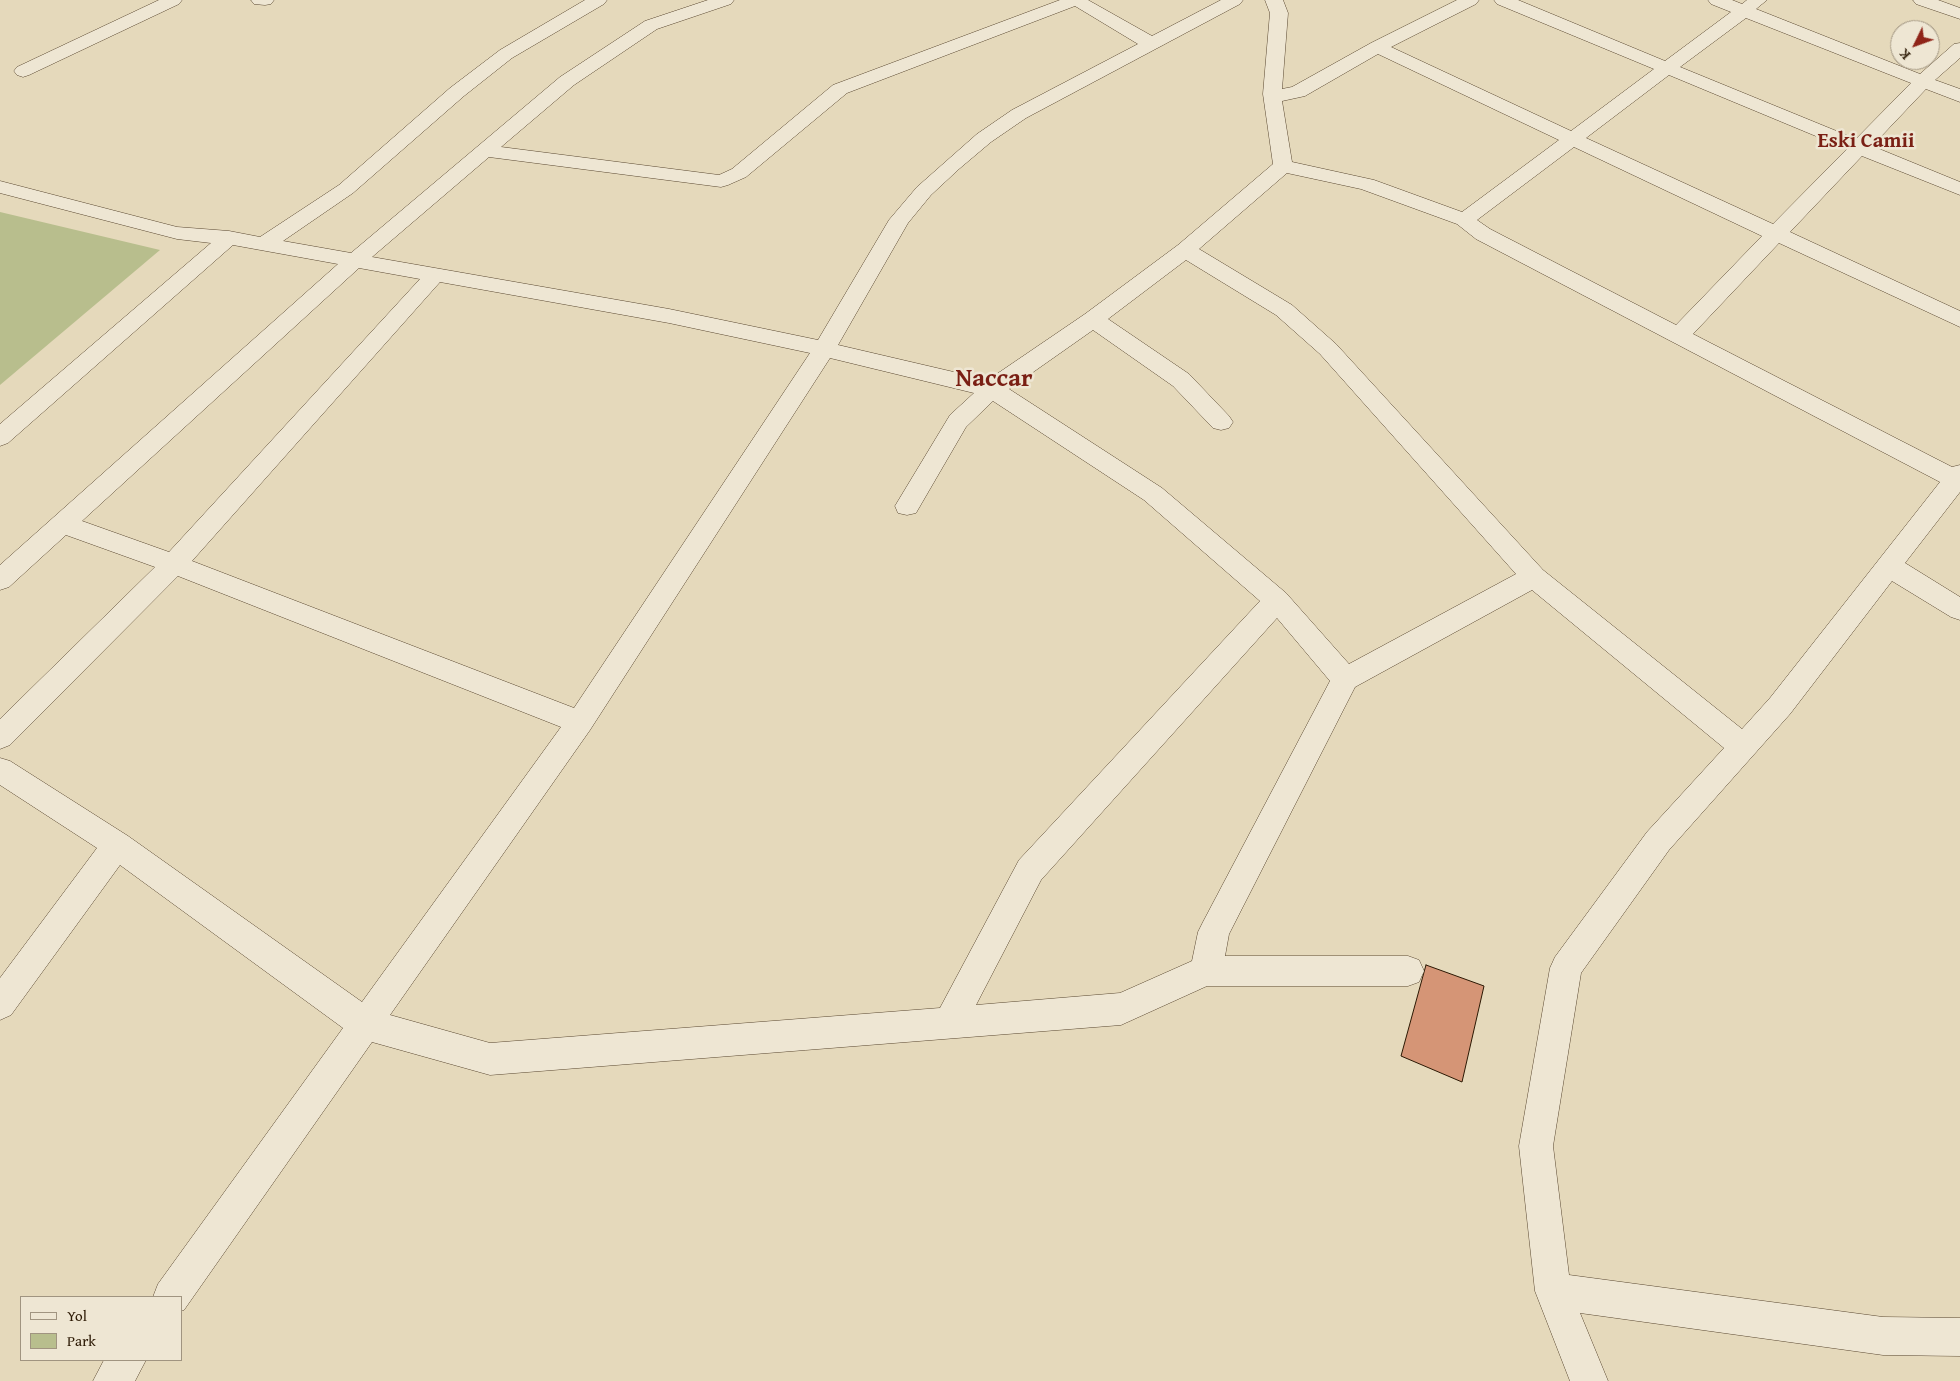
<!DOCTYPE html>
<html>
<head>
<meta charset="utf-8">
<style>
  body { margin:0 }
  #map { position:relative; width:1960px; height:1381px; overflow:hidden; background:#e5d9bb; font-family:"Gentium Book Plus",serif }
  canvas { display:block }
  .legend { position:absolute; left:20px; top:1296px; width:162px; height:65px; box-sizing:border-box; background:#eee6d3; border:1px solid #a09480; margin:0; padding:6px 9px; list-style:none; font-size:15px; color:#2b1803 }
  .legend li { display:flex; align-items:center; gap:10px; height:25px }
  .legend b { width:25px; border:1px solid #a09480 }
  .north { position:absolute; left:1890px; top:20px; width:50px; height:50px; box-sizing:border-box; background:#eee6d3; border:1px solid #a09480; border-radius:50%; rotate:228deg; font-size:14px; font-weight:700; line-height:20px; text-align:center; color:#2b1803 }
  .north::after { content:''; display:block; margin:auto; width:18px; height:22px; background:#8f2418; clip-path:polygon(50% 0,100% 100%,50% 72%,0 100%) }
</style>
</head>
<body>
<div id="map">
<canvas width="1960" height="1381"></canvas>
<ul class="legend">
<li><b style="height:6px;background:#eee6d3"></b>Yol</li>
<li><b style="height:14px;background:#b8be8d"></b>Park</li>
</ul>
<div class="north">K</div>
</div>
<script>
const c = document.querySelector('canvas').getContext('2d');
c.lineJoin = 'round';
function paint(path, color) {
  c.fillStyle = color;
  c.fill(path, 'evenodd');
}
function poly(rows) {
  const path = new Path2D();
  for (const r of rows) {
    path.moveTo(r[0], r[1]);
    for (let i = 2; i < r.length; i += 2) path.lineTo(r[i], r[i + 1]);
  }
  return path;
}
function stroke(path, color, width, dash) {
  c.strokeStyle = color;
  c.lineWidth = width;
  c.lineCap = dash ? 'butt' : 'round';
  c.setLineDash(dash || []);
  c.stroke(path);
}
function drawText(font, color, halo, rows, align = 'center') {
  c.font = font + ' "Gentium Book Plus",serif';
  c.lineWidth = 5;
  c.setLineDash([]);
  c.textBaseline = 'middle';
  c.strokeStyle = halo;
  c.fillStyle = color;
  for (const [text, x, y, turn = 0] of rows) {
    c.save();
    c.translate(x, y);
    c.rotate((+turn || 0) * Math.PI / 180);
    c.textAlign = isNaN(turn) ? turn : align;
    if (halo) c.strokeText(text, 0, 0);
    c.fillText(text, 0, 0);
    c.restore();
  }
}
const green = poly([
  [0,212,160,250,0,385]
]);
const building = poly([
  [1426,965,1484,986,1462,1082,1401,1056,1426,965]
]);
const street = poly([
  [159,0,182,0,179,4,29,75,23,77,17,75,14,71,17,67,159,0],
  [251,0,274,0,271,4,265,5,254,4,251,0],
  [585,0,607,0,604,4,512,58,464,96,353,193,283,241,351,253,560,77,645,21,708,0,734,0,731,4,657,29,574,85,501,147,719,175,732,169,833,85,1060,0,1088,0,1152,36,1221,0,1243,0,1240,4,1026,118,991,142,959,169,931,195,908,223,838,345,988,380,1085,314,1178,245,1273,164,1263,94,1270,13,1265,0,1283,0,1288,13,1282,89,1292,87,1371,43,1457,0,1479,0,1476,4,1391,47,1571,131,1654,69,1497,4,1494,0,1518,0,1665,61,1731,12,1711,4,1708,0,1732,0,1742,4,1747,0,1767,0,1756,9,1920,74,1954,44,1960,43,1960,58,1935,80,1960,89,1960,102,1926,89,1872,146,1960,182,1960,195,1862,156,1790,232,1960,311,1960,327,1779,243,1693,334,1952,467,1960,465,1960,492,1905,563,1960,597,1960,620,1951,617,1892,581,1790,714,1669,850,1581,973,1553,1146,1569,1275,1883,1317,1960,1318,1960,1356,1883,1355,1580,1313,1608,1381,1570,1381,1535,1291,1519,1146,1550,968,1555,957,1647,832,1724,748,1532,590,1355,687,1229,934,1225,956,1408,956,1419,960,1424,971,1419,982,1408,986,1207,986,1121,1025,490,1075,372,1042,184,1310,181,1311,181,1297,153,1297,158,1284,343,1028,120,865,11,1015,0,1020,0,978,97,848,0,785,0,758,10,761,128,836,362,1002,561,727,178,576,10,745,0,749,0,719,155,567,66,535,9,587,0,590,0,565,338,264,233,245,8,443,0,446,0,424,211,243,177,239,0,193,0,181,177,227,229,231,260,237,339,185,450,88,500,50,585,0],
  [1075,6,1138,44,1012,110,977,134,917,187,889,220,818,340,669,309,372,257,489,157,721,187,728,185,746,177,847,93,1075,6],
  [1746,18,1911,83,1856,139,1680,67,1746,18],
  [1378,54,1559,140,1462,212,1374,180,1292,162,1282,101,1305,96,1378,54],
  [1669,75,1847,149,1773,224,1586,138,1669,75],
  [1574,147,1762,236,1676,325,1490,229,1477,220,1574,147],
  [1287,173,1361,189,1457,224,1476,239,1940,482,1770,698,1742,729,1543,570,1336,344,1292,305,1199,249,1287,173],
  [1186,260,1276,315,1320,354,1516,574,1349,664,1286,593,1162,488,1009,389,1093,330,1173,386,1213,428,1221,430,1229,428,1233,422,1229,416,1189,374,1108,319,1186,260],
  [359,268,420,279,169,552,82,521,359,268],
  [440,282,669,323,810,353,574,708,192,561,440,282],
  [830,358,974,393,950,415,895,506,898,513,907,515,916,513,966,427,993,401,1144,500,1260,601,1019,860,940,1008,490,1043,390,1015,590,730,830,358],
  [1277,618,1330,681,1203,922,1198,932,1192,961,1120,993,976,1005,1041,880,1277,618],
  [1913,0,1938,0,1960,8,1960,19,1916,4,1913,0],
  [104,1360,146,1360,135,1381,93,1381,104,1360]
]);
const farDistrictnames = [
  ["Eski Camii",1866,142]
];
const districtNames = [
  ["Naccar",994,380]
];
paint(green, '#b8be8d');
paint(building, '#d59576');
stroke(building, '#2b1803', 1);
stroke(street, '#5a4831', 1);
paint(street, '#eee6d3');
drawText('bold 21px', '#7a1f14', '#eee6d3', farDistrictnames);
drawText('bold 25px', '#7a1f14', '#eee6d3', districtNames);
</script>
</body>
</html>
